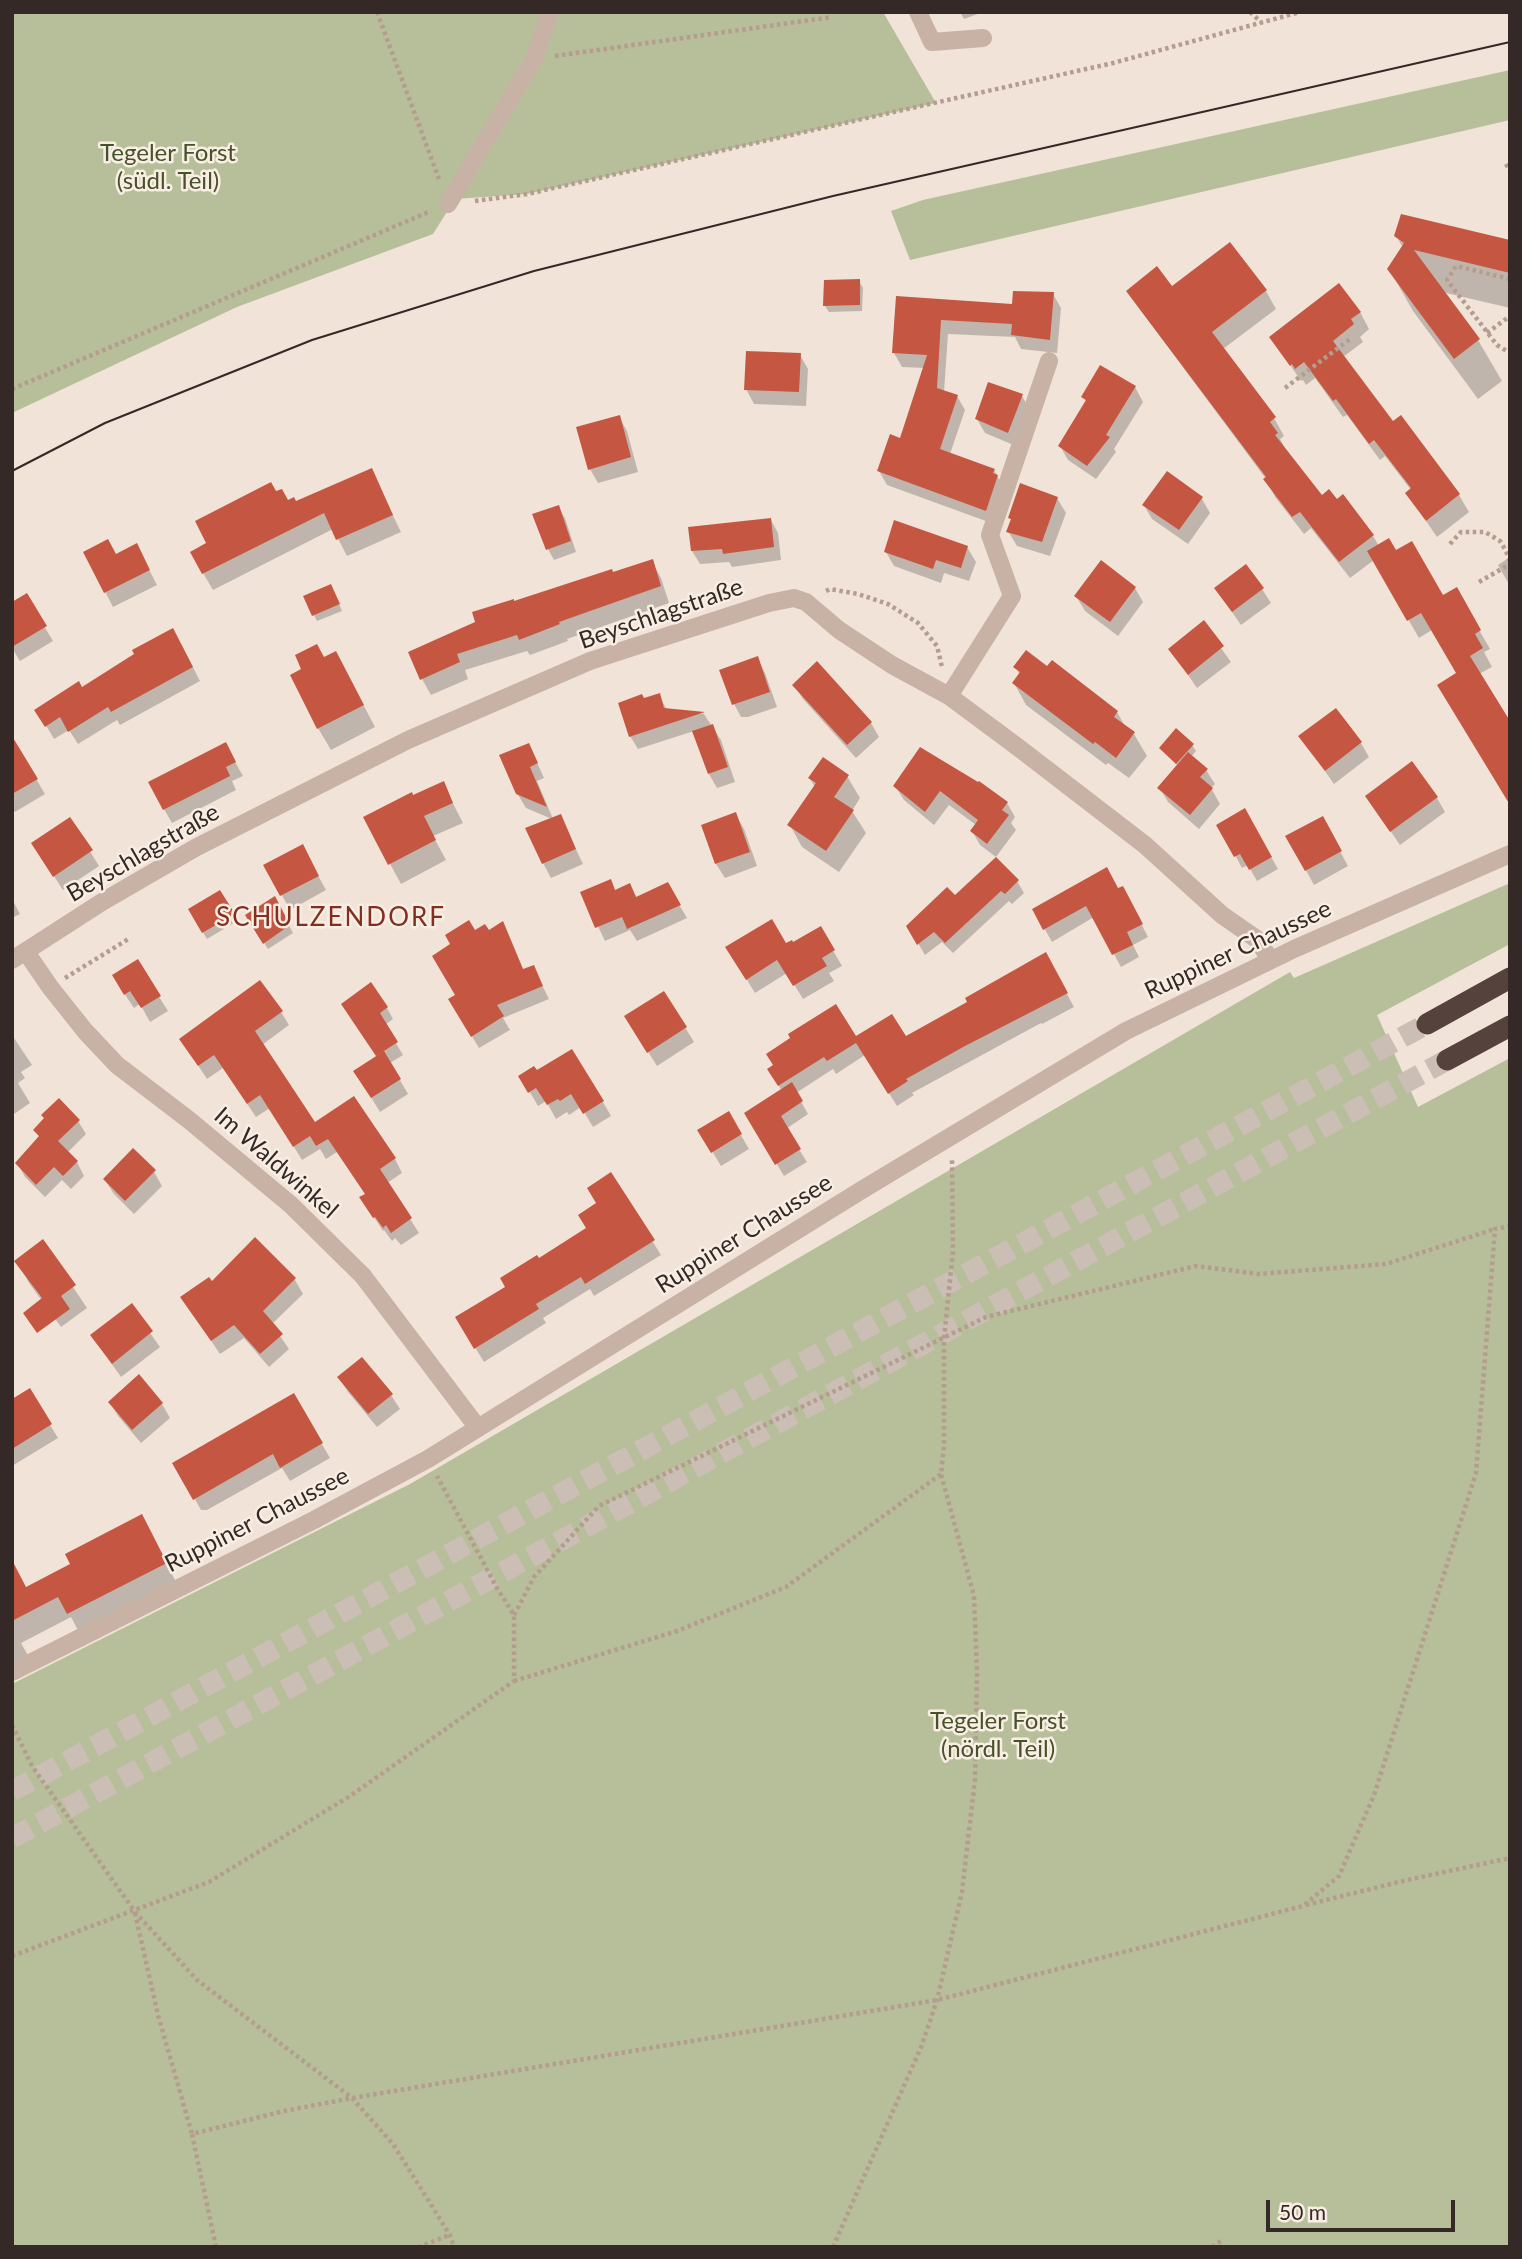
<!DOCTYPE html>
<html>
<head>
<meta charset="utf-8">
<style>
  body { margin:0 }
  #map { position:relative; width:1522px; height:2259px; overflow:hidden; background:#f1e3d8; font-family:Lato,sans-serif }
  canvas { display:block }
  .frame { position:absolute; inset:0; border:14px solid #342926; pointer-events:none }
  .scale { position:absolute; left:1266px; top:2200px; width:189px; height:32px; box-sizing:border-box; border:4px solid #342926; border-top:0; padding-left:9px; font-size:21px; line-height:24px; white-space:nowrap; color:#342926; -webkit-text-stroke:5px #f9eee4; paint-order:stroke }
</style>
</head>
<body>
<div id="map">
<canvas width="1522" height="2259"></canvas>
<div class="frame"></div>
<div class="scale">50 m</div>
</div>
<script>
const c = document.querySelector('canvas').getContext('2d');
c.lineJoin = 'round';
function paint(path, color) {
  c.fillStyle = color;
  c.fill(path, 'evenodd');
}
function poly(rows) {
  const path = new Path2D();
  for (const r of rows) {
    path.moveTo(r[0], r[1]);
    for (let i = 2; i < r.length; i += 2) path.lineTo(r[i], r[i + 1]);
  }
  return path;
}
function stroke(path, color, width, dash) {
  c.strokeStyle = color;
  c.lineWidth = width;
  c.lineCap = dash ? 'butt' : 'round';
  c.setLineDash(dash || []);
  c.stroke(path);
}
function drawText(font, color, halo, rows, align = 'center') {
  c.font = font + ' Lato,sans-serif';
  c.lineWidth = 5;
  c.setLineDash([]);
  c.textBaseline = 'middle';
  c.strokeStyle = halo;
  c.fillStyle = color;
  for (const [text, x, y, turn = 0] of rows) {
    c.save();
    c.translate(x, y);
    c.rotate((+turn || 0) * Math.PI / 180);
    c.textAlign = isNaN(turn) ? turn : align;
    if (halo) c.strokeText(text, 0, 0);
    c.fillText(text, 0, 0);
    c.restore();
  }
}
const green = poly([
  [12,12,883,12,936,103,527,194,455,199,433,234,237,307,12,413],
  [1510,70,1510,120,910,260,891,211,923,200],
  [1510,883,1510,944,1377,1015,1418,1107,1510,1058,1510,2247,12,2247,12,1684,410,1484,1290,972,1294,978]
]);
const shadow = poly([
  [960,12,983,12,964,19],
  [1396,235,1510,242,1510,308,1442,292,1478,340,1502,381,1478,399,1413,311,1389,269,1403,248],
  [1230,244,1266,291,1276,309,1223,349,1274,418,1284,436,1280,439,1287,452,1321,497,1373,536,1379,546,1395,552,1443,598,1456,590,1490,649,1484,652,1492,667,1479,674,1458,674,1432,630,1419,638,1374,560,1350,578,1311,528,1304,534,1275,497,1266,479,1139,308,1129,291,1172,288],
  [859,281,863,288,862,311,829,312,825,306],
  [1053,294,1061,308,1057,353,1021,349,1015,337,948,334,944,392,957,396,965,410,950,454,994,470,1005,491,994,524,887,485,879,471,901,440,925,368,902,367,894,353,897,298,1014,306],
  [1360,312,1369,329,1360,337,1363,342,1343,357,1392,423,1400,417,1459,495,1469,512,1437,537,1407,493,1411,490,1385,456,1380,460,1347,415,1343,417,1315,378,1306,385,1303,380,1301,381,1271,337],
  [800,355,808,369,806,406,754,404,746,389],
  [1135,387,1143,402,1114,449,1116,452,1096,479,1068,460,1060,446,1087,403,1083,397],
  [1022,396,1030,410,1016,446,985,433,977,419],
  [619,417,627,431,638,472,598,483,590,469],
  [371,470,401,532,347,556,333,529,213,590,203,573,276,494,288,502,296,503],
  [1057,498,1066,513,1050,556,1017,546,1008,531,1012,521,1010,518],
  [1202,499,1210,513,1188,544,1152,519,1144,505],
  [558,507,565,518,576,552,554,560,548,549],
  [771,520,778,533,781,560,732,567,729,562,700,564,692,551,690,529],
  [967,547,976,562,969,581,944,573,941,583,894,566,886,552],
  [85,553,144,560,157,585,113,607],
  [1507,559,1510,563,1510,586,1498,565],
  [652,562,661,578,669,603,567,639,568,641,530,655,527,651,465,670,468,679,431,695,422,679,514,603],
  [1135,588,1143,602,1118,636,1085,611,1076,596],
  [1216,589,1262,589,1271,603,1241,625],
  [334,592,342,611,317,621,314,615],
  [26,596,53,641,20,661,12,648,12,604],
  [1203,623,1231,662,1197,688,1170,649],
  [181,644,200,681,120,725,117,720,78,744,69,730,54,739,37,710],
  [336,653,375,727,331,750,318,728,304,669],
  [757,658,765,673,777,707,748,717,741,717,733,702],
  [1015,667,1048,668,1117,712,1126,728,1134,734,1147,756,1129,778,1108,763,1106,765,1026,705,1014,683,1020,675],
  [794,685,871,723,879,737,856,758,803,699],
  [659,695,667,710,704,714,721,740,735,782,717,788,709,774,694,731,638,749,630,736,643,699],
  [1301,737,1361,743,1369,757,1334,784],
  [225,744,243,776,232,781,236,790,172,823,164,809],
  [529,745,544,778,537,781,553,819,560,816,583,864,551,878,543,863,552,819,526,808,517,793],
  [1192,745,1196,751,1191,757,1206,770,1215,784,1211,788,1220,804,1199,829,1168,802,1160,788,1178,766,1161,748],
  [920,749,1007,803,1015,817,1011,823,1016,830,996,857,980,845,972,831,976,825,949,805,934,825,904,800,895,786],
  [20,752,45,794,15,812,12,808,12,757],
  [847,776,860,798,852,811,866,833,839,872,802,847,790,825,815,787,810,779],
  [443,784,463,823,433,836,446,860,401,884,365,818],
  [1367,797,1437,798,1445,812,1400,845],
  [1245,811,1278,869,1257,881,1248,865,1242,868,1219,825],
  [736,815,744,829,757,866,725,878,716,864],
  [1322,818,1348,866,1314,885,1288,837],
  [70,819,99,866,63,890,42,858],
  [310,861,326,890,290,910,266,866],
  [1017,881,1024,893,1012,904,1009,901,953,953,942,942,925,955,908,926,955,898],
  [667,884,687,918,637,941,630,930,605,941,582,893,616,891,630,886,637,898],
  [1117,890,1129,900,1148,937,1133,945,1139,957,1121,967,1094,917,1052,942,1034,910],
  [220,892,237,921,207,939,190,910],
  [274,898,293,933,268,949,247,915],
  [12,899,20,914,12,918],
  [502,923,524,971,533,967,549,999,503,1018,510,1030,479,1048,450,1000,457,996,474,932,488,932],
  [820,928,842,966,829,973,834,981,803,999,787,973,755,993,736,962,785,945,793,945],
  [1046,955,1074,1007,1042,1024,1041,1023,912,1093,914,1095,897,1106,865,1055,836,1074,833,1069,796,1093,808,1114,786,1129,807,1162,784,1176,746,1113,782,1091,769,1069,856,1038,905,1038,970,1003],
  [137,962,168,1011,150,1022,140,1004,134,1008,122,990],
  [664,993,694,1042,657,1066,635,1031],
  [387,1008,393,1019,385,1025,403,1055,390,1063,408,1094,380,1112,364,1086,378,1058,350,1016],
  [281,1012,289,1025,262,1045,315,1125,395,1159,402,1173,387,1183,419,1233,401,1245,395,1238,392,1241,384,1230,383,1231,370,1211,366,1195,337,1152,326,1159,320,1149,302,1160,270,1108,256,1117,223,1068,207,1079,190,1053],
  [12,1035,32,1065,21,1072,25,1078,18,1083,30,1103,14,1114],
  [521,1077,603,1102,611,1116,593,1127,581,1107,569,1115,567,1112,556,1119,546,1101,538,1106],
  [728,1113,749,1149,721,1166,700,1131],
  [45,1119,78,1121,86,1134,67,1153,77,1162,84,1176,71,1189,62,1180,45,1197,25,1177,17,1163,40,1138,35,1130],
  [154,1172,162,1186,134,1214,114,1194,105,1180],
  [611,1174,661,1255,594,1296,590,1289,543,1318,546,1323,484,1362,457,1318,508,1288,539,1261,588,1229],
  [255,1240,295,1280,303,1294,272,1324,289,1349,269,1367,244,1338,220,1354,191,1311,212,1284],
  [43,1242,87,1308,61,1327,29,1283,17,1261],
  [131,1306,160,1347,121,1377,92,1336],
  [339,1378,391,1395,400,1409,377,1427,348,1392],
  [29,1390,58,1438,12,1466,12,1401],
  [293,1395,330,1458,290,1481,282,1468,207,1510,201,1510,175,1464],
  [110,1402,162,1404,170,1418,141,1443,118,1416],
  [153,1537,177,1584,80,1634,71,1617,21,1643,31,1661,12,1669,12,1563,26,1589,72,1565]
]);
const building = poly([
  [1401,214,1510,240,1510,273,1414,250,1480,339,1454,359,1387,269,1404,243,1394,236],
  [1230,242,1267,290,1212,332,1276,417,1270,422,1278,433,1275,435,1322,495,1329,489,1337,499,1343,494,1374,535,1339,562,1300,512,1292,517,1263,479,1266,477,1126,291,1157,266,1172,286],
  [860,279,860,305,823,306,824,280],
  [1339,283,1361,312,1351,319,1354,324,1333,341,1393,421,1401,415,1460,494,1426,521,1405,493,1411,488,1374,440,1369,444,1336,399,1333,401,1304,362,1295,369,1292,364,1290,366,1269,337],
  [1013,291,1054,292,1050,340,1011,335,1012,324,941,320,937,388,958,395,940,449,995,469,993,473,998,475,986,511,877,471,890,434,900,438,927,355,892,353,896,296,1012,304],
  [746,351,801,353,799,392,744,390],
  [1100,365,1136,386,1106,435,1110,437,1087,466,1058,446,1086,400,1081,397],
  [988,382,1023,394,1008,433,975,419],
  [620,415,631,457,588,470,576,427],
  [372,468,393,515,336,540,324,513,202,574,190,552,206,543,195,521,271,482,276,491,282,489,288,500,294,497,296,501],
  [1167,471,1203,497,1179,530,1142,505],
  [1020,483,1058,497,1042,542,1006,532,1011,519,1008,518],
  [559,505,571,541,546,550,532,514],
  [771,518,774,547,723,554,722,549,691,551,688,527],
  [894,520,968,546,961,568,936,560,933,569,884,552],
  [1389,538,1396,550,1412,541,1443,595,1457,587,1481,630,1475,634,1483,648,1470,656,1510,721,1510,805,1437,685,1456,673,1421,613,1407,621,1367,551],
  [108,539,116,554,137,543,150,570,104,593,83,552],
  [653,559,661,586,559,622,560,624,519,640,517,635,457,654,460,662,420,680,408,652,475,622,472,612,514,599,514,601,612,569,613,572],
  [1101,560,1136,587,1110,622,1074,596],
  [1246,564,1264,588,1232,612,1214,588],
  [331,584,340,604,312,616,303,596],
  [27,593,47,626,12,647,12,602],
  [1204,620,1224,646,1188,675,1168,649],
  [173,628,193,667,111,712,108,707,68,732,60,717,45,727,34,710,79,681,82,687,134,654,132,650],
  [317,644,324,657,336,651,364,705,317,729,290,675,301,669,295,655],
  [1026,650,1047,666,1052,660,1118,711,1114,717,1135,732,1116,758,1095,742,1093,744,1012,683,1020,672,1013,667],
  [758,656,770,692,732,705,719,670],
  [817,661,872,722,847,745,792,685],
  [660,693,664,708,705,712,629,737,618,703,642,694,644,698],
  [1336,708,1362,742,1325,771,1298,736],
  [713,724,728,767,708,774,692,731],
  [1176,728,1194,744,1176,764,1159,748],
  [12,736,38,779,12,794],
  [226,742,236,762,226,767,230,776,163,810,148,782],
  [529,743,538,763,530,767,547,807,516,794,499,755],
  [920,747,978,782,979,781,1008,802,1002,810,1009,815,987,844,970,831,978,820,940,791,925,812,893,786],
  [1188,752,1208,769,1200,777,1213,788,1190,815,1157,788],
  [823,757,849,775,834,797,854,810,826,851,787,825,816,783,808,778],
  [1412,761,1438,797,1390,832,1365,796],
  [444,781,453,803,424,816,436,840,388,865,363,817,412,792,413,795],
  [1245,808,1272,857,1249,870,1240,854,1234,857,1216,825],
  [736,812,750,852,715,864,701,825],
  [561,814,576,849,542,864,525,828],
  [1323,816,1342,851,1305,871,1285,836],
  [70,817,93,850,53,877,31,843],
  [303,844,319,876,280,896,263,865],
  [996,857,1019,880,1005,894,1001,891,945,943,934,932,917,945,906,926,947,887,955,895],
  [1107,867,1118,888,1123,886,1143,924,1127,932,1133,945,1112,955,1086,906,1043,930,1032,909],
  [611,879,615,890,630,883,636,897,668,882,681,905,627,929,622,917,595,928,580,892],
  [220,890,235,914,202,933,188,909],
  [275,896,290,925,263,944,245,915],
  [772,919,786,943,792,940,793,942,821,926,835,950,822,958,827,966,793,986,777,960,746,980,725,947],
  [469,920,475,930,485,924,489,930,503,921,523,969,534,965,543,986,497,1005,504,1016,471,1037,448,999,455,995,432,956,450,944,445,935],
  [1046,952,1068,993,965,1046,906,1079,908,1081,888,1094,856,1043,827,1061,824,1057,778,1086,767,1069,773,1065,766,1054,790,1038,788,1034,836,1004,856,1036,892,1014,906,1036,967,1002,965,998],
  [138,959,161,996,141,1008,130,991,124,995,112,975],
  [260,980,283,1011,255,1031,315,1122,354,1096,396,1158,380,1169,412,1218,391,1233,386,1225,383,1228,375,1217,373,1218,359,1197,365,1194,328,1139,316,1146,310,1136,293,1147,260,1095,247,1104,214,1055,198,1066,179,1039],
  [371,982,388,1007,380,1013,398,1042,376,1056,341,1004],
  [664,991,687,1027,647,1053,624,1016],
  [572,1049,604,1101,583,1114,571,1094,560,1101,558,1099,547,1105,536,1088,528,1093,518,1076,534,1066,537,1070],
  [384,1051,401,1079,371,1098,353,1071],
  [792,1082,803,1101,781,1116,801,1149,775,1165,744,1113],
  [59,1098,80,1120,58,1141,78,1161,63,1176,54,1167,36,1185,15,1163,39,1136,33,1130,44,1118,41,1115],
  [729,1111,742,1134,711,1153,697,1130],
  [133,1148,156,1170,125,1201,103,1179],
  [611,1172,655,1240,585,1284,581,1277,536,1304,539,1309,474,1349,455,1317,505,1287,500,1278,537,1255,539,1258,586,1228,578,1215,596,1203,587,1188],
  [255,1237,296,1278,263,1311,283,1334,260,1354,234,1325,211,1341,180,1297,209,1277,212,1281],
  [43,1239,76,1285,61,1296,70,1309,37,1333,23,1313,42,1298,14,1261],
  [132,1303,153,1331,112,1364,90,1335],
  [362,1357,393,1394,368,1414,337,1377],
  [139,1374,163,1403,132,1430,108,1402],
  [30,1388,52,1424,12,1449,12,1399],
  [294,1393,323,1443,280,1468,273,1454,193,1500,172,1463],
  [142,1514,167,1563,67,1614,58,1597,12,1621,12,1560,26,1587,70,1564,65,1554]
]);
const highwayTunnel = poly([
  [12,1791,1427,1024],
  [12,1838,1447,1060]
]);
const path = poly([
  [377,12,439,179],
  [1250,12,1261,22],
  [555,56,832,17],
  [1506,164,1510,171],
  [475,201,527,194,1113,63,1300,12],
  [1510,279,1456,266,1447,280,1497,345,1510,353],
  [1487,333,1510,316],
  [1285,388,1350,339],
  [12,389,431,211],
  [1450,544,1461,532,1485,532,1500,541,1506,551,1510,562],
  [1479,582,1510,564],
  [826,591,830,589,858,594,888,604,918,623,937,646,942,667],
  [65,978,130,938],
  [514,1615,534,1577,599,1506,986,1317,1196,1266,1259,1274,1386,1264,1495,1229],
  [514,1681,677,1631,786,1587,941,1474],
  [12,1725,32,1766,135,1912,197,1980,352,2098,393,2144,450,2235,454,2247],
  [1306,1905,1407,1880,1510,1858],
  [135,1913,158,2015,192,2134],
  [12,1956,209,1882,350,1796,514,1681,514,1615,497,1588,437,1476],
  [216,2247,192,2134,284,2111,352,2098,937,2000,1303,1906,1339,1876,1374,1795,1476,1473,1495,1229,1510,1226],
  [418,2247,450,2235],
  [833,2247,922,2045,937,2000,962,1892,975,1779,977,1672,974,1596,941,1474,944,1446,944,1338,953,1251,952,1158],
  [1212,2247,1224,2239]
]);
const minor = poly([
  [918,12,932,42,983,38],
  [448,204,534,59,550,12],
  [949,696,1012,596,990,535,1049,361],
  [26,952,50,987,85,1031,117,1065,189,1120,291,1205,363,1276,478,1428],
  [12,960,102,902,195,848,408,740,590,661,769,603,794,598,806,602,839,630,892,665,949,696,1019,748,1145,845,1222,915,1258,940,1270,960],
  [12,1672,314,1520,428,1459,865,1188,1126,1031,1294,949,1510,854]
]);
const highway = poly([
  [1427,1024,1510,978],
  [1447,1060,1510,1026]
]);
const tram = poly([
  [12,471,105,423,312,340,534,271,833,196,1510,42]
]);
const parkNames = [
  ["Tegeler Forst",168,153],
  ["(südl. Teil)",168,181],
  ["Tegeler Forst",998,1721],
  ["(nördl. Teil)",998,1749]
];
const streetNames = [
  ["Beyschlagstraße",661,614,-19],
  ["Beyschlagstraße",143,853,-30],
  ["Ruppiner Chaussee",1238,950,-25],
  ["Im Waldwinkel",276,1163,41],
  ["Ruppiner Chaussee",744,1234,-32],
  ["Ruppiner Chaussee",257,1520,-27]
];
const neighbourhoodNames = [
  ["SCHULZENDORF",331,918]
];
paint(green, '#b6bf99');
paint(shadow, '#0003');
paint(building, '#c55742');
stroke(highwayTunnel, '#cbbeb4', 21, [21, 10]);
stroke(path, '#b49c8f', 4.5, [3.5, 3.5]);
stroke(minor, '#c8b2a5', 18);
stroke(highway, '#55423d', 21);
stroke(tram, '#342926', 2);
drawText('24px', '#47522a', '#f9eee4', parkNames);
drawText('24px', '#342926', '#f9eee4', streetNames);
c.letterSpacing = '2px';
drawText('26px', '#822f20', '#f9eee4', neighbourhoodNames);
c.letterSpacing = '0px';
</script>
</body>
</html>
